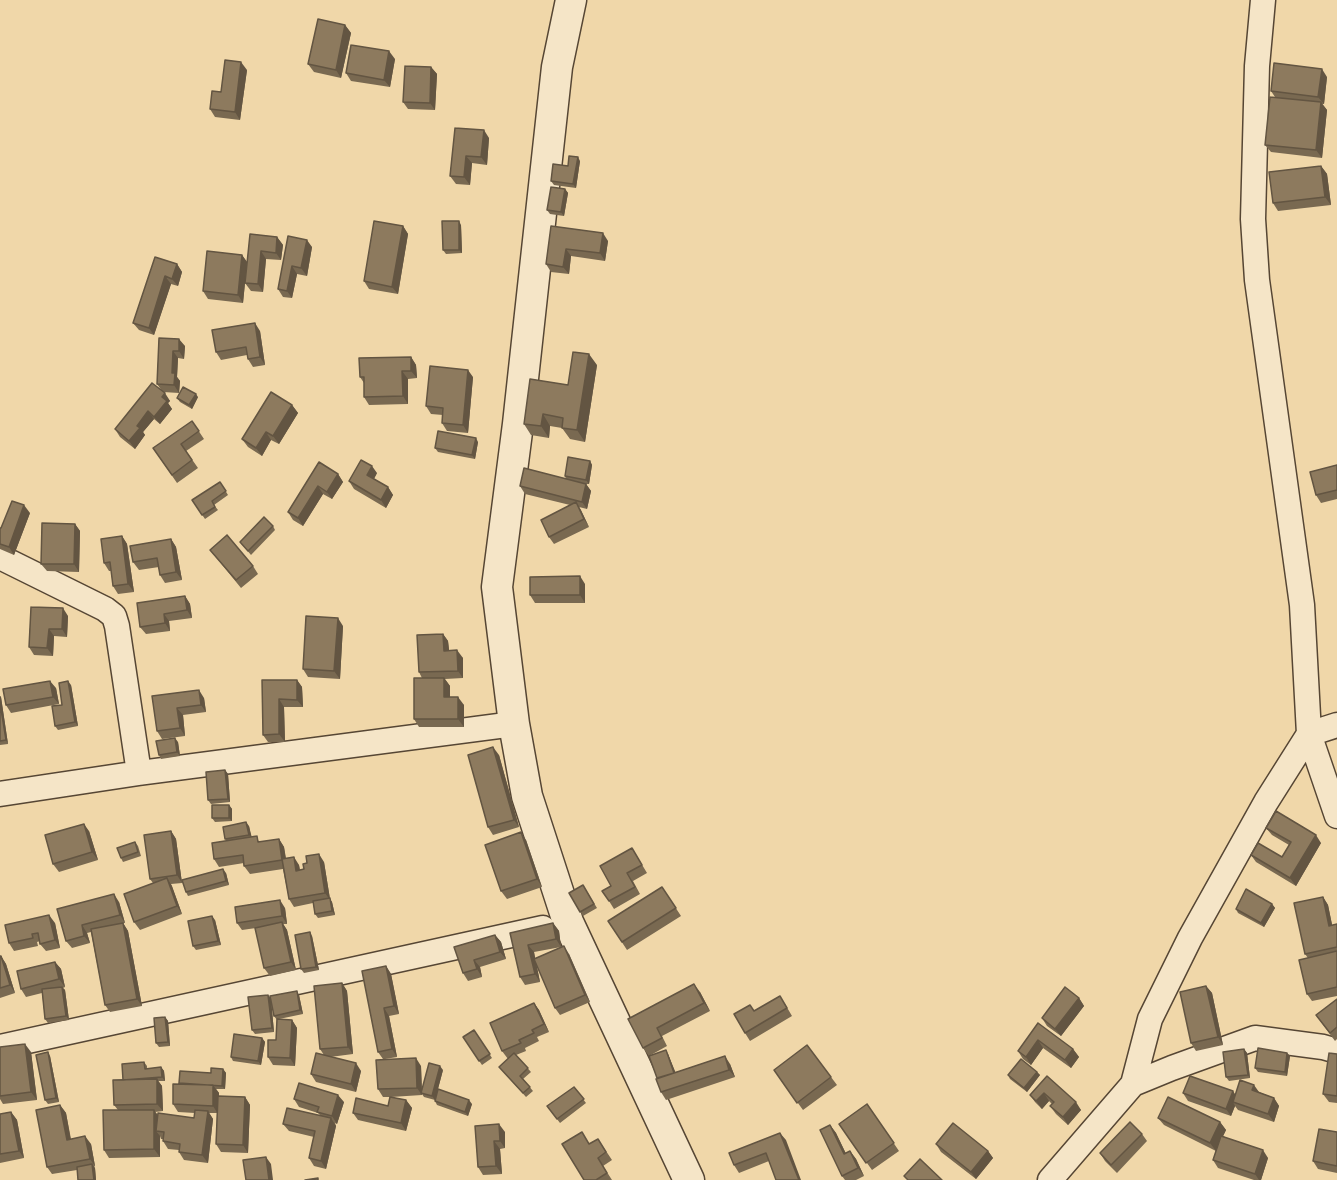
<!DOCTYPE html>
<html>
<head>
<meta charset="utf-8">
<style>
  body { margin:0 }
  canvas { display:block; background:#f0d7a9 }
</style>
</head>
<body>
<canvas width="1337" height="1180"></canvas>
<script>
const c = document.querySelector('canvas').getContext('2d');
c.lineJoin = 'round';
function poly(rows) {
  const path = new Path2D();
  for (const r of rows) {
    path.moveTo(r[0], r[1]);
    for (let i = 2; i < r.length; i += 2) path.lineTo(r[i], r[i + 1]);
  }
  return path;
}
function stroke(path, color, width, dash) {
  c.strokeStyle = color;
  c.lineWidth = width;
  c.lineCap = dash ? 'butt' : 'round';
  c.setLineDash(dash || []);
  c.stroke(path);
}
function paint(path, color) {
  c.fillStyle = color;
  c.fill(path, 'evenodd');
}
const minor = poly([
  [0,557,105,609,114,616,117,626,139,773],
  [1337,725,1309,734,1337,816],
  [0,794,139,773,514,724],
  [0,1047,543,928],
  [1133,1084,1150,1019,1190,938,1266,802,1309,734,1302,605,1257,280,1253,219,1257,66,1263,0],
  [1050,1180,1133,1084,1172,1068,1255,1038,1323,1047,1337,1051]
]);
const tertiary = poly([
  [571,0,557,67,518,424,497,587,514,724,527,796,568,922,689,1180]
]);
const wall = poly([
  [345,25,351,33,341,78,314,72,308,64],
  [395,59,390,87,351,81,346,73],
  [431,67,437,74,435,110,408,109,403,102],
  [247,70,240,120,215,117,210,109,221,92],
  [1327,77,1324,104,1322,104,1327,110,1322,158,1271,152,1265,145,1275,97,1271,91],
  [455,128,489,138,487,165,472,163,470,185,456,184,450,176],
  [580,161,576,188,554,185,551,181],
  [1321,166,1327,174,1331,205,1278,211,1273,203],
  [565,189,568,193,564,216,550,214,547,210],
  [461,225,462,253,446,254,443,250],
  [403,226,408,234,398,294,369,289,364,281],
  [551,226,608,241,605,261,571,256,569,274,551,272,546,264],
  [288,236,312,247,307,276,297,274,292,298,283,297,278,289],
  [277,237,283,245,281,260,266,259,263,292,251,291,245,283,247,264,243,303,208,299,203,291,242,255,247,262],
  [155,257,177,264,182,272,178,286,171,284,154,335,139,330,133,323],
  [260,331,265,365,253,367,248,359,247,355,221,360,216,352],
  [159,338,185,346,184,359,178,358,177,377,180,381,179,393,163,392,170,401,168,403,172,409,160,424,154,419,143,432,145,435,135,449,120,437,115,429,162,391,157,384],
  [411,357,416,365,417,378,408,379,408,404,369,405,364,397,364,383,360,377],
  [597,365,585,442,570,439,562,428,550,426,549,438,531,435,524,424,568,385],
  [473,377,468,433,447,431,442,423,443,415,431,414,426,406],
  [198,397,192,409,180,402,177,398],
  [292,405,298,413,279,444,271,440,262,456,248,447,242,439],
  [192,421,204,439,186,451,198,468,177,483,153,448],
  [478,442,475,459,438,452,435,448],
  [590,461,592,465,589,484,586,484,591,491,587,509,579,507,589,527,554,544,549,537,570,505,525,494,520,486,566,479,565,476],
  [319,462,338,474,343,482,332,499,323,494,303,526,293,520,288,512],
  [1337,465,1337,499,1321,503,1316,495],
  [377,473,374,479,388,487,393,495,386,508,354,489,349,481],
  [220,482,228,495,214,505,218,510,205,519,192,500],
  [30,513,14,555,0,549,0,528,1,528],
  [75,524,80,531,79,572,47,571,41,564],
  [273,526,275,530,251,555,240,542],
  [122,536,127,544,134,592,118,594,113,586,111,571,109,571,104,563],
  [171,539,176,547,182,580,165,583,160,575,159,567,139,570,133,562],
  [210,550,253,566,258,574,241,588],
  [585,584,585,603,535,603,530,595],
  [185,596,190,604,192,618,169,621,170,631,146,634,140,627],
  [31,607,68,616,67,637,54,636,53,656,34,655,29,647],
  [343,626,340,679,308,677,303,669],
  [443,634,448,641,449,650,463,658,463,678,445,679,450,686,450,697,464,705,464,727,419,727,414,719,422,678,419,672],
  [262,680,297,680,302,687,303,707,284,707,285,742,268,742,263,735],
  [71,685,78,726,58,730,55,726,62,705],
  [56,688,59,704,11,713,6,705],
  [0,696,1,697,8,744,0,745],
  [152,696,204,698,206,712,183,715,185,736,162,739,157,731],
  [178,742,180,756,161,759,159,755],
  [499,755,519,827,493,835,488,827],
  [225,770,228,774,230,802,211,804,208,800],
  [229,805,232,809,232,821,215,822,212,818],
  [249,826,251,837,261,842,279,839,284,847,286,858,299,865,300,870,324,862,330,899,332,902,335,915,318,918,315,914,313,903,294,907,289,899,283,869,250,874,244,866,244,863,219,867,214,859,227,841,225,839],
  [1266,828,1321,843,1296,886,1256,862,1251,855,1282,857,1289,845,1272,835],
  [89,831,98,860,59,872,53,864],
  [171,831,176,839,182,883,171,884,182,914,140,930,134,922,153,883,150,879],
  [526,840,542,887,507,899,501,891],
  [135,842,138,846,141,856,123,862,121,858],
  [632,848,647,873,633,881,640,894,614,909,609,901,611,886],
  [226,873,229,885,188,896,186,892],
  [583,885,597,908,583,916,569,893],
  [662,887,681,916,627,950,608,921],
  [1323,897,1328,905,1332,925,1337,924,1337,996,1312,1001,1307,994,1308,958,1305,954],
  [119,902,125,923,123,923,128,931,142,1006,110,1012,105,1005,91,932,87,933,90,943,72,948,66,941,57,909],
  [1272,904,1275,908,1264,927,1238,913,1236,909],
  [285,908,287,924,283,924,287,930,296,970,270,976,264,968,256,928,242,930,237,923],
  [215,920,221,945,196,950,193,946],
  [55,923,60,948,46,951,40,944,40,941,37,942,38,946,14,951,9,943],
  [553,923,559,931,561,947,534,952,535,959,569,954,590,1002,560,1015,555,1008,536,963,540,982,525,985,520,977,510,933],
  [495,935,501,942,506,959,480,967,482,977,468,981,463,973],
  [312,936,319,970,304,973,301,969],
  [0,956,1,956,6,964,15,993,0,998],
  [55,962,61,969,65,987,63,988,65,990,69,1020,48,1023,45,1019,42,993,26,997,21,989],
  [386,966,391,974,399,1014,389,1016,397,1057,385,1059,421,1066,422,1090,443,1070,435,1100,424,1097,422,1094,422,1095,391,1097,406,1100,412,1108,406,1131,358,1120,353,1113,388,1106,390,1097,383,1097,378,1089,383,1059,378,1052],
  [342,983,347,991,353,1054,330,1057,361,1071,356,1092,316,1082,311,1074,324,1055,320,1049],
  [1206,986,1212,993,1223,1045,1196,1051,1191,1043],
  [700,992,710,1011,662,1036,667,1046,649,1056,643,1048,628,1019],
  [268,995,271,999,274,1032,255,1034,252,1030],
  [299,995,303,1014,279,1019,292,1020,297,1028,295,1066,273,1065,268,1057,276,1040,277,1020,274,1016],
  [1079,998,1084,1006,1061,1036,1047,1026,1042,1018],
  [1337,999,1337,1039,1335,1041,1316,1015],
  [534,1003,539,1010,549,1032,537,1037,539,1041,525,1048,526,1051,516,1055,531,1072,523,1079,533,1091,526,1097,499,1067,508,1059,502,1051],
  [785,1004,792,1016,750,1041,745,1033,750,1005,754,1011],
  [165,1017,168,1021,170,1046,159,1047,156,1043],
  [1038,1023,1073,1049,1079,1057,1071,1068,1043,1048,1031,1065,1023,1059,1018,1051],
  [474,1030,492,1058,482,1065,463,1037],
  [262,1038,265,1042,261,1065,233,1061,231,1057],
  [807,1045,837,1085,803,1110,774,1070],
  [0,1047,31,1052,37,1100,3,1104,0,1099],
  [1244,1049,1247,1053,1250,1078,1229,1081,1226,1077],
  [1287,1053,1290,1056,1287,1076,1258,1072,1255,1068],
  [668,1054,675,1072,730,1064,735,1077,666,1100,661,1092],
  [1337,1054,1337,1103,1329,1102,1323,1094],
  [50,1056,59,1102,48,1104,45,1100],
  [144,1062,147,1066,147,1069,161,1067,164,1071,165,1081,158,1081,162,1086,163,1111,155,1112,158,1115,194,1118,195,1113,178,1112,173,1104,180,1084,179,1083,223,1069,226,1073,225,1089,216,1089,219,1093,219,1096,245,1097,250,1105,248,1153,221,1152,216,1144,217,1113,209,1113,213,1119,208,1163,184,1160,179,1152,179,1150,168,1149,163,1141,163,1139,161,1139,160,1136,160,1157,109,1158,104,1150,118,1110,114,1105,123,1080],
  [1037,1072,1040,1075,1027,1092,1010,1079,1008,1075],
  [1047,1076,1081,1110,1068,1125,1056,1114,1050,1106,1052,1104,1049,1101,1042,1109,1035,1102,1030,1095],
  [574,1087,586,1103,560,1123,547,1106],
  [1233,1091,1235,1095,1259,1092,1274,1098,1279,1106,1274,1122,1238,1110,1235,1106,1231,1116,1188,1101,1183,1093],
  [294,1099,344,1102,337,1124,335,1123,336,1126,326,1169,314,1166,309,1158,314,1137,289,1131,283,1124,320,1115,318,1113,299,1107],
  [435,1101,472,1104,468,1116,437,1105],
  [867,1104,899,1151,872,1170,839,1124],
  [60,1105,66,1113,71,1139,91,1144,95,1166,94,1167,95,1168,96,1180,78,1180,77,1170,52,1174,47,1167],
  [11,1112,17,1120,24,1158,0,1163,0,1114],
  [1158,1118,1220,1122,1226,1130,1223,1136,1268,1158,1261,1180,1254,1180,1218,1168,1213,1160,1217,1147,1216,1151,1164,1125],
  [830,1125,836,1133,846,1154,850,1151,856,1159,864,1176,856,1180,845,1180,842,1176],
  [475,1126,505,1132,505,1148,500,1149,502,1174,483,1175,478,1167],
  [1337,1132,1337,1173,1318,1169,1313,1161],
  [1142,1134,1147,1141,1117,1173,1105,1161,1100,1153],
  [598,1139,612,1160,603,1166,612,1180,584,1180,590,1144],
  [786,1140,769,1161,739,1173,734,1165],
  [936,1144,988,1151,993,1158,976,1179,941,1152]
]);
const shadedWall = poly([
  [345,25,351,33,341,78,336,70],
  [389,51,395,59,390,87,384,80],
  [241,62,247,70,240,120,235,112],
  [431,67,437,74,435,110,430,103],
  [1322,69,1327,77,1324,104,1318,97],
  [1321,102,1327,110,1322,158,1316,150],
  [484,130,489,138,487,165,481,157],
  [466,156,472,163,470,185,464,177],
  [578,157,580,161,576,188,573,184],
  [1321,166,1327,174,1331,205,1325,197],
  [565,189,568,193,564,216,561,212],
  [459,221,461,225,462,253,459,250],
  [403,226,408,234,398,294,392,287],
  [603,233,608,241,605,261,600,253],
  [277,237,283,245,281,260,276,253],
  [307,240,312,247,307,276,301,268],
  [566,249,571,256,569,274,563,267],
  [261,251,266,259,263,292,258,284],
  [242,255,247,262,243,303,238,295],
  [177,264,182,272,178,286,172,279],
  [292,266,297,274,292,298,287,291],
  [165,276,171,284,154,335,149,328],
  [255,323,260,331,265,365,260,357],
  [179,339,185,346,184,359,179,351],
  [173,351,178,358,177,377,180,381,179,393,174,385,172,373],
  [589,354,597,365,585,442,577,430],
  [411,357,416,365,417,378,411,371],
  [468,370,473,377,468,433,463,425],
  [402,371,408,379,408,404,403,396],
  [165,393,170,401,168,403,172,409,160,424,154,417,162,397],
  [196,394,198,397,192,409,189,405],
  [292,405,298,413,279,444,273,436],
  [148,411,154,419,143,432,145,435,135,449,129,441,137,426],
  [543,414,550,426,549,438,541,426],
  [266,432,271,440,262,456,256,448],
  [476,438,478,442,475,459,472,455],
  [590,461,592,465,589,484,586,480],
  [372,466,377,473,372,482,367,475],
  [338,474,343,482,332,499,327,492],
  [586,484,591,491,587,509,582,502],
  [318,486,323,494,303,526,298,518],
  [388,487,393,495,386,508,381,500],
  [576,502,581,510,589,527,584,519],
  [24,505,30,513,14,555,9,547],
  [75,524,80,531,79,572,74,564],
  [122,536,127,544,134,592,128,584],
  [171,539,176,547,182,580,176,572],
  [580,576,585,584,585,603,580,595],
  [185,596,190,604,192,618,187,610],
  [63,608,68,616,67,637,62,629],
  [164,614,169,621,170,631,165,623],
  [338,618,343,626,340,679,334,671],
  [49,629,54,636,53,656,47,648],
  [443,634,448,641,450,658,444,651],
  [457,650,463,658,463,678,458,671],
  [444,678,450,686,450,705,444,697],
  [297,680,302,687,303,707,297,700],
  [50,681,56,688,59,704,53,697],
  [68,681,71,685,78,726,75,722],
  [199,690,204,698,206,712,201,705],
  [0,696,1,697,8,744,6,740,0,703],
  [458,697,464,705,464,727,458,719],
  [279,699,284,707,285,742,279,734],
  [177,708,183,715,185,736,180,728],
  [175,738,178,742,180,756,177,752],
  [493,747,499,755,519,827,514,820],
  [225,770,228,774,230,802,228,799],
  [229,805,232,809,232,821,229,818],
  [246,822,249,826,252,838,249,835],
  [84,824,89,831,98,860,92,852],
  [171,831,176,839,182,883,177,875],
  [521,832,526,840,542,887,537,879],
  [1316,835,1321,843,1296,886,1290,878],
  [279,839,284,847,287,868,282,860],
  [319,854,324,862,330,899,332,902,335,915,332,911,330,900,325,893],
  [294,857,299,865,301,878,296,871],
  [223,869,226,873,229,885,226,881],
  [167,878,172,886,182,914,177,906],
  [114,894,119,902,125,923,120,915],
  [1323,897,1328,905,1334,934,1329,926],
  [280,900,285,908,287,924,282,916],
  [1272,904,1275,908,1264,927,1261,923],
  [49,915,55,923,60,948,55,940],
  [212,916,215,920,221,945,218,941],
  [282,922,287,930,296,970,291,962],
  [123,923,128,931,142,1006,137,999],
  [553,923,559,931,561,947,556,939],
  [82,925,87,933,90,943,84,936],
  [310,932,312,936,319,970,316,967],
  [495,935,501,942,506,959,500,952],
  [528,945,534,952,540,982,535,974],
  [564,946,569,954,590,1002,585,995],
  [1,956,6,964,15,993,10,985],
  [474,960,480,967,482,977,477,969],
  [55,962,61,969,65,987,59,979],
  [386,966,391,974,399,1014,394,1006],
  [342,983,347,991,353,1054,348,1047],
  [694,984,700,992,710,1011,704,1003],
  [1206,986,1212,993,1223,1045,1218,1037],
  [62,987,65,990,69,1020,66,1016],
  [297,991,299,995,303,1014,300,1010],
  [268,995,271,999,274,1032,272,1028],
  [1079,998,1084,1006,1061,1036,1055,1029],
  [534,1003,539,1010,549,1032,544,1024],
  [384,1008,389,1016,397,1057,392,1049],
  [165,1017,168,1021,170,1046,168,1042],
  [292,1020,297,1028,295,1066,290,1058],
  [262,1038,265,1042,261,1065,258,1061],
  [1038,1040,1043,1048,1031,1065,1026,1057],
  [25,1044,31,1052,37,1100,31,1092],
  [1073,1049,1079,1057,1071,1068,1065,1060],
  [1244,1049,1247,1053,1250,1078,1248,1075],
  [666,1050,668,1054,677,1076,674,1073],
  [48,1052,50,1056,59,1102,56,1098],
  [1287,1053,1290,1056,1287,1076,1285,1072],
  [725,1056,730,1064,735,1077,729,1070],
  [416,1058,421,1066,422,1095,417,1088],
  [356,1063,361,1071,356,1092,351,1084],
  [440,1066,443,1070,435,1100,432,1096],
  [161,1067,164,1071,165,1081,162,1077],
  [223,1069,226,1073,225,1089,222,1086],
  [1037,1072,1040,1075,1027,1092,1024,1088],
  [157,1079,162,1086,163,1111,157,1104],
  [213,1085,219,1093,218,1114,213,1106],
  [1254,1085,1259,1092,1257,1098,1252,1090],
  [1233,1091,1238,1099,1233,1102,1235,1106,1231,1116,1226,1109],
  [1044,1093,1049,1101,1042,1109,1036,1101],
  [338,1095,344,1102,337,1124,332,1116],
  [245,1097,250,1105,248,1153,243,1145],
  [1274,1098,1279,1106,1274,1122,1268,1114],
  [406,1100,412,1108,406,1131,401,1123],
  [469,1100,472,1104,468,1116,465,1112],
  [1076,1102,1081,1110,1068,1125,1063,1117],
  [60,1105,66,1113,72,1147,67,1140],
  [154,1110,159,1117,156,1131,160,1136,160,1157,154,1149],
  [208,1111,213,1119,208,1163,202,1155],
  [11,1112,17,1120,24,1158,19,1151],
  [331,1118,336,1126,326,1169,321,1161],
  [1220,1122,1226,1130,1216,1151,1210,1143],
  [499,1124,505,1132,505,1148,500,1141],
  [830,1125,836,1133,850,1162,844,1154],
  [780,1133,786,1140,801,1180,799,1180],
  [85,1136,91,1144,95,1166,90,1159],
  [494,1141,500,1149,502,1174,496,1166],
  [1263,1150,1268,1158,1261,1180,1259,1180,1255,1174],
  [850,1151,856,1159,864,1176,858,1168],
  [988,1151,993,1158,976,1179,971,1172],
  [266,1157,271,1164,273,1180,269,1180],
  [92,1164,95,1168,96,1180,94,1180]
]);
const building = poly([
  [318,19,345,25,336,70,308,64,318,19],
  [351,45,389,51,384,80,346,73,351,45],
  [225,60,241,62,235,112,210,109,212,91,221,92,225,60],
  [1274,63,1322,69,1318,97,1271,91,1274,63],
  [405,66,431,67,430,103,403,102,405,66],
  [1270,97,1321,102,1316,150,1265,145,1270,97],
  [455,128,484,130,481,157,466,156,464,177,450,176,455,128],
  [569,156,578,157,573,184,551,181,553,164,568,166,569,156],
  [1321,166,1325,197,1273,203,1269,172,1321,166],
  [551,187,565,189,561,212,547,210,551,187],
  [374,221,403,226,392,287,364,281,374,221],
  [442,221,459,221,459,250,443,250,442,221],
  [551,226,603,233,600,253,566,249,563,267,546,264,551,226],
  [250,234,277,237,276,253,261,251,258,284,245,283,250,234],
  [288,236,307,240,301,268,292,266,287,291,278,289,288,236],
  [207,251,242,255,238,295,203,291,207,251],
  [155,257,177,264,172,279,165,276,149,328,133,323,155,257],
  [255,323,260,357,248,359,246,347,216,352,212,330,255,323],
  [159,338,179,339,179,351,173,351,172,373,175,373,174,385,157,384,159,338],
  [573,352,589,354,577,430,562,428,563,418,543,414,541,426,524,424,530,379,568,385,573,352],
  [411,357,411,371,402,371,403,396,364,397,364,377,360,377,359,358,411,357],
  [430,366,468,370,463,425,442,423,443,408,426,406,430,366],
  [152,383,165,393,162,397,167,401,154,417,148,411,137,426,140,428,129,441,115,429,152,383],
  [183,387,196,394,189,405,177,398,183,387],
  [271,392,292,405,273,436,266,432,256,448,242,439,271,392],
  [192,421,199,431,181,444,192,460,172,475,153,448,192,421],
  [438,431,476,438,472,455,435,448,438,431],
  [568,457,590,461,586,480,565,476,568,457],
  [361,460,372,466,367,475,388,487,381,500,349,481,361,460],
  [319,462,338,474,327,492,318,486,298,518,288,512,319,462],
  [1337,465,1337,490,1316,495,1310,472,1337,465],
  [524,468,586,484,582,502,520,486,524,468],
  [220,482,226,491,212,501,215,507,202,515,192,500,220,482],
  [12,501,24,505,9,547,0,544,0,528,1,528,12,501],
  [576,502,584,519,549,537,541,520,576,502],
  [264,517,273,526,248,551,240,542,264,517],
  [42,523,75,524,74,564,41,564,42,523],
  [227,535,253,566,236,580,210,550,227,535],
  [122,536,128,584,113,586,110,562,104,563,101,539,122,536],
  [171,539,176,572,160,575,157,558,133,562,130,546,171,539],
  [580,576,580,595,530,595,530,577,580,576],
  [185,596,187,610,164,614,165,623,140,627,137,603,185,596],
  [31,607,63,608,62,629,49,629,47,648,29,647,31,607],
  [306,616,338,618,334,671,303,669,306,616],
  [443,634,444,651,457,650,458,671,419,672,417,635,443,634],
  [414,678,444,678,444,697,458,697,458,719,414,719,414,678],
  [262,680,297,680,297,700,279,699,279,734,263,735,262,680],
  [50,681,53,697,6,705,3,689,50,681],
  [68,681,75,722,55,726,52,706,62,705,59,683,68,681],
  [199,690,201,705,177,708,180,728,157,731,152,696,199,690],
  [0,703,6,740,0,741,0,703],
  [175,738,177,752,159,755,156,741,175,738],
  [493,747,514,820,488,827,468,755,493,747],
  [225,770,228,799,208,800,206,772,225,770],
  [212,805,229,805,229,818,212,818,212,805],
  [1276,811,1316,835,1290,878,1251,855,1258,843,1282,857,1291,842,1266,828,1276,811],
  [246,822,249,835,225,839,223,827,246,822],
  [84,824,92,852,53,864,45,835,84,824],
  [171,831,177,875,150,879,144,835,171,831],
  [521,832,537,879,501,891,485,845,521,832],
  [257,836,258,842,279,839,282,860,244,866,243,855,214,859,212,843,257,836],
  [135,842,138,852,121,858,117,848,135,842],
  [632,848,642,865,627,873,635,887,609,901,602,891,611,886,600,866,632,848],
  [319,854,325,893,289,899,282,859,294,857,296,871,304,869,303,864,307,863,306,856,319,854],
  [223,869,226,881,186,892,182,880,223,869],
  [167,878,177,906,134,922,124,894,167,878],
  [583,885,594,904,580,912,569,893,583,885],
  [662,887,676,908,622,942,608,921,662,887],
  [1246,889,1272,904,1261,923,1236,909,1246,889],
  [114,894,120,915,82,925,84,936,66,941,57,909,114,894],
  [1323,897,1329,926,1337,924,1337,947,1305,954,1294,903,1323,897],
  [330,898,332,911,315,914,313,901,330,898],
  [280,900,282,916,237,923,235,907,280,900],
  [49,915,55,940,40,944,38,933,32,934,33,938,9,943,5,925,49,915],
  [212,916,218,941,193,946,188,921,212,916],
  [282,922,291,962,264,968,255,928,282,922],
  [123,923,137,999,105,1005,91,929,123,923],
  [553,923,556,939,528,945,535,974,520,977,510,933,553,923],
  [310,932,316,967,301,969,295,935,310,932],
  [495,935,500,952,474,960,477,969,463,973,454,947,495,935],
  [564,946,585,995,555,1008,534,959,564,946],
  [1337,951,1337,987,1307,994,1299,960,1337,951],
  [0,956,1,956,10,985,0,988,0,956],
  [55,962,59,979,21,989,17,971,55,962],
  [386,966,394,1006,384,1008,392,1049,378,1052,362,971,386,966],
  [342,983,348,1047,320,1049,314,986,342,983],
  [694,984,704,1003,657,1028,662,1038,643,1048,628,1019,694,984],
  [1206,986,1218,1037,1191,1043,1180,992,1206,986],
  [62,987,66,1016,45,1019,42,989,62,987],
  [1065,987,1079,998,1055,1029,1042,1018,1065,987],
  [297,991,300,1010,274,1016,270,996,297,991],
  [268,995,272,1028,252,1030,248,997,268,995],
  [780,996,787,1008,745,1033,734,1014,750,1005,754,1011,780,996],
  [1337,999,1337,1027,1330,1033,1316,1015,1337,999],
  [534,1003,544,1024,532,1030,534,1033,519,1040,521,1043,502,1051,490,1023,534,1003],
  [165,1017,168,1042,156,1043,154,1018,165,1017],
  [277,1019,292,1020,290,1058,268,1057,268,1040,276,1040,277,1019],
  [1038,1023,1073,1049,1065,1060,1038,1040,1026,1057,1018,1051,1038,1023],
  [474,1030,490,1054,479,1061,463,1037,474,1030],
  [234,1034,262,1038,258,1061,231,1057,234,1034],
  [25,1044,31,1092,0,1096,0,1047,25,1044],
  [807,1045,831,1077,797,1103,774,1070,807,1045],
  [1258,1048,1287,1053,1285,1072,1255,1068,1258,1048],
  [1244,1049,1248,1075,1226,1077,1223,1052,1244,1049],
  [666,1050,674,1073,657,1078,649,1056,666,1050],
  [48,1052,56,1098,45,1100,36,1055,48,1052],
  [316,1053,356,1063,351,1084,311,1074,316,1053],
  [514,1053,528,1068,520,1076,530,1087,523,1093,499,1067,514,1053],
  [1329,1053,1337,1054,1337,1096,1323,1094,1329,1053],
  [725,1056,729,1070,661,1092,656,1079,725,1056],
  [416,1058,417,1088,378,1089,376,1060,416,1058],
  [1021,1059,1037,1072,1024,1088,1008,1075,1021,1059],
  [144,1062,145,1069,161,1067,162,1077,123,1080,122,1064,144,1062],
  [429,1063,440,1066,432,1096,421,1093,429,1063],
  [211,1068,223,1069,222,1086,179,1083,180,1071,211,1073,211,1068],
  [1047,1076,1076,1102,1063,1117,1050,1106,1054,1102,1044,1093,1036,1101,1030,1095,1047,1076],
  [1190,1076,1233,1091,1226,1109,1183,1093,1190,1076],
  [157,1079,157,1104,114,1105,113,1080,157,1079],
  [1240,1080,1254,1085,1252,1090,1274,1098,1268,1114,1233,1102,1240,1080],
  [299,1083,338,1095,332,1116,317,1112,319,1107,294,1099,299,1083],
  [173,1084,213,1085,213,1106,173,1104,173,1084],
  [574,1087,584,1099,557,1119,547,1106,574,1087],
  [438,1089,469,1100,465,1112,435,1101,438,1089],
  [218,1096,245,1097,243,1145,216,1144,218,1096],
  [390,1097,406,1100,401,1123,353,1113,356,1098,388,1106,390,1097],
  [1168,1097,1220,1122,1210,1143,1158,1118,1168,1097],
  [867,1104,894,1143,866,1163,839,1124,867,1104],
  [60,1105,67,1140,85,1136,90,1159,47,1167,36,1110,60,1105],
  [287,1108,331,1118,321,1161,309,1158,315,1131,283,1124,287,1108],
  [103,1110,154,1110,154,1149,104,1150,103,1110],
  [195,1110,208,1111,202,1155,179,1152,180,1144,163,1141,164,1132,156,1131,158,1113,194,1118,195,1110],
  [11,1112,19,1151,0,1154,0,1114,11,1112],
  [1130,1122,1142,1134,1111,1165,1100,1153,1130,1122],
  [953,1123,988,1151,971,1172,936,1144,953,1123],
  [499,1124,500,1141,494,1141,496,1166,478,1167,475,1126,499,1124],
  [830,1125,844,1154,850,1151,858,1168,842,1176,820,1130,830,1125],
  [1319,1129,1337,1132,1337,1166,1313,1161,1319,1129],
  [582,1132,589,1144,598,1139,606,1152,598,1158,607,1173,596,1180,584,1180,562,1144,582,1132],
  [780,1133,799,1180,776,1180,766,1153,734,1165,729,1153,780,1133],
  [1221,1136,1263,1150,1255,1174,1213,1160,1221,1136],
  [266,1157,269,1180,246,1180,243,1160,266,1157],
  [920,1159,942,1180,908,1180,904,1176,920,1159],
  [92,1164,94,1180,78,1180,77,1167,92,1164],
  [318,1178,318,1180,305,1180,318,1178]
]);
stroke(minor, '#564634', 27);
stroke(tertiary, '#564634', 33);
stroke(minor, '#f5e5c7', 24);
stroke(tertiary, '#f5e5c7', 30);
paint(wall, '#796951');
paint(shadedWall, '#635542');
paint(building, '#8d7a5e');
stroke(building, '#635542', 1.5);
</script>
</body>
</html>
